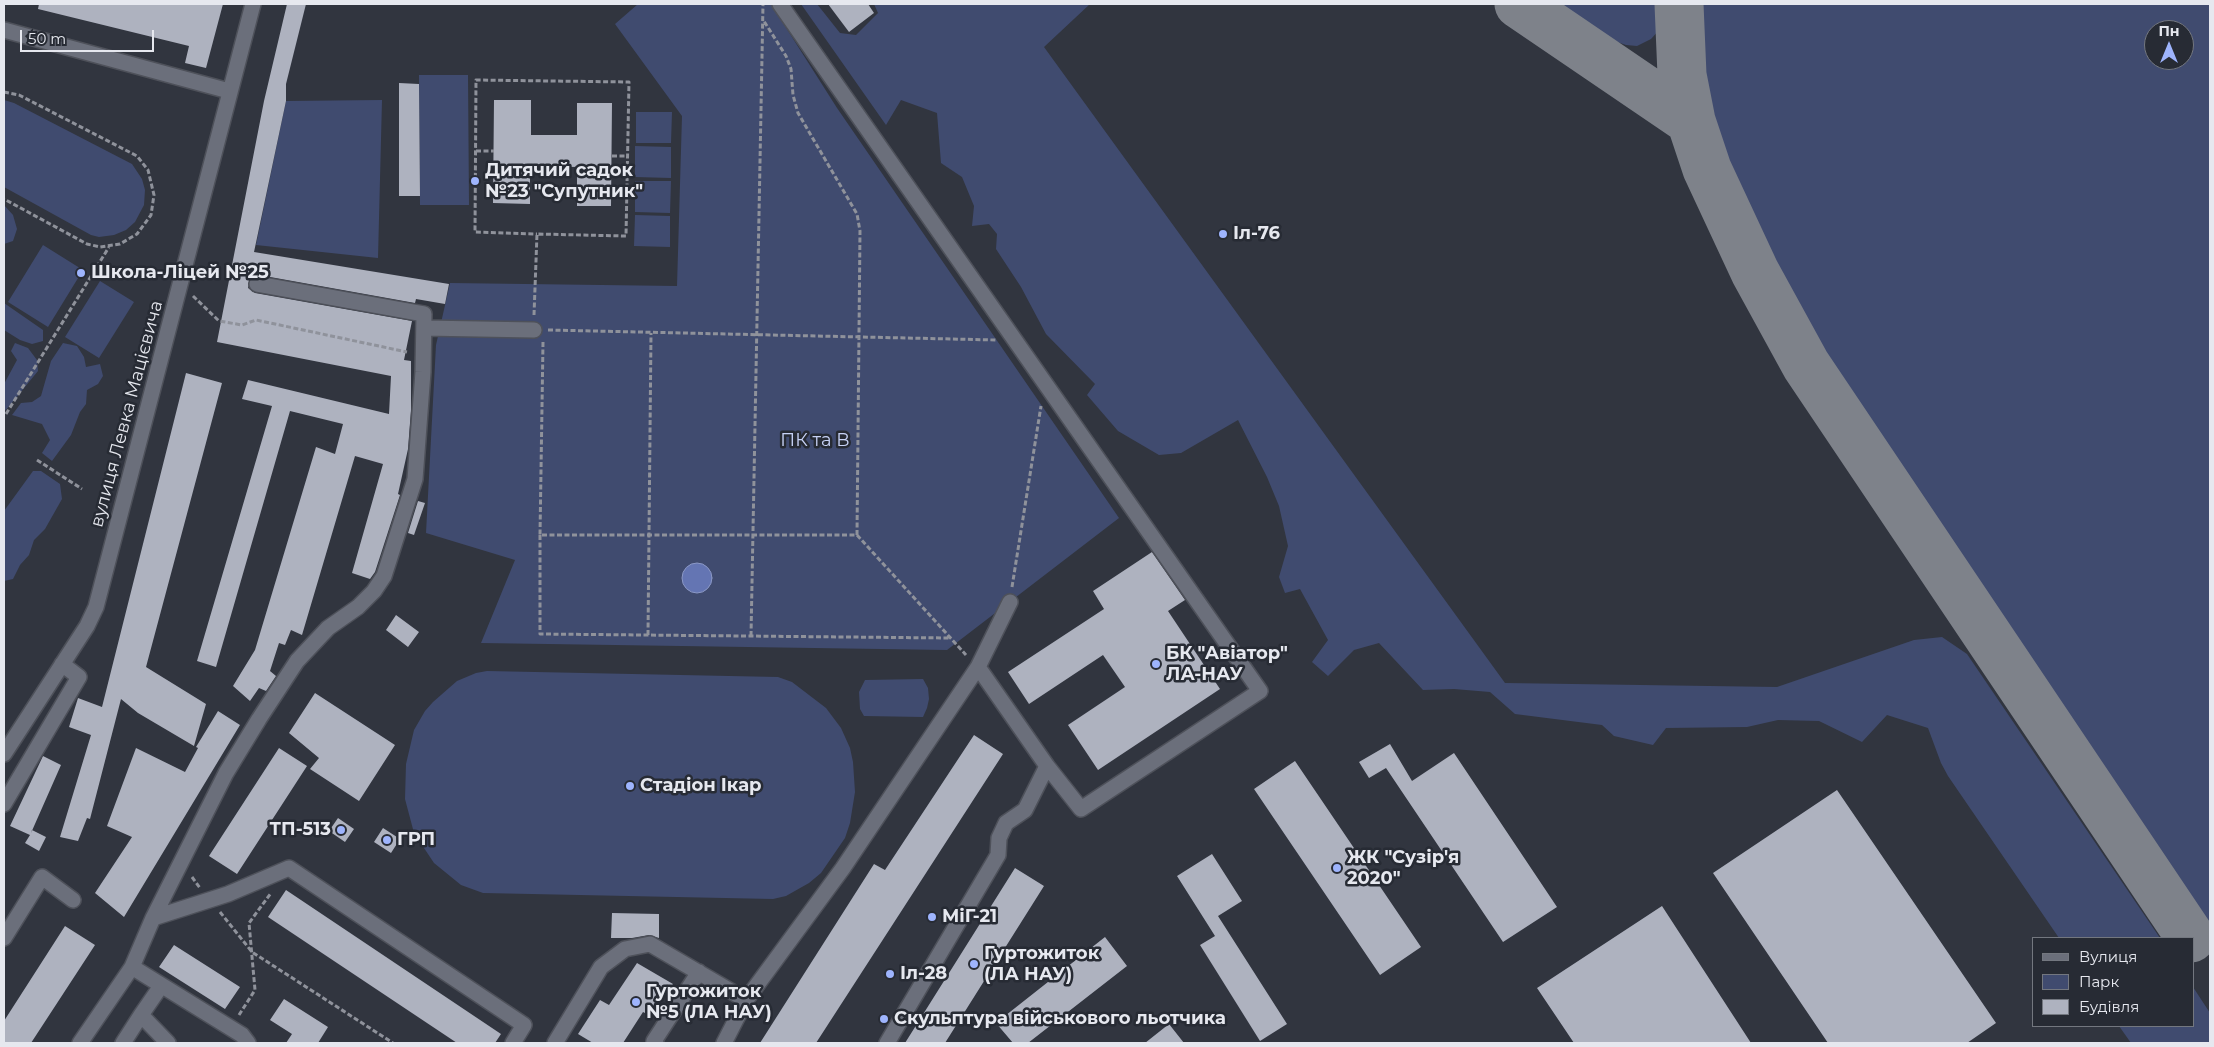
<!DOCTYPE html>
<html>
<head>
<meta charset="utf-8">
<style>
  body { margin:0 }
  #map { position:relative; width:2214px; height:1047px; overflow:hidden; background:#31353f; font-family:Montserrat,sans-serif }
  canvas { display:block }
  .frame { position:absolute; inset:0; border:5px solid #e6e8ef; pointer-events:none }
  .legend { position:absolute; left:2032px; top:937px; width:162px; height:90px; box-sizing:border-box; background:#272b34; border:1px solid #73777f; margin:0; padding:6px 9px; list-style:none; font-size:15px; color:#e6e8ef }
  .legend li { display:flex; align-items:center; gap:10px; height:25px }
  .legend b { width:25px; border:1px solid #73777f }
  .north { position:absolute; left:2144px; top:20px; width:50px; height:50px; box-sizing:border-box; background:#272b34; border:1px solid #73777f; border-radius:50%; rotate:0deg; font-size:14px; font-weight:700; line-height:20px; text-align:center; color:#e6e8ef }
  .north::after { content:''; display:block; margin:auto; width:18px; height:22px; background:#9eb4fd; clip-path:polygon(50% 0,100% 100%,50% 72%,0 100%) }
  .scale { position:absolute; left:20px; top:30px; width:134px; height:22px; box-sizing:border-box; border:2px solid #e6e8ef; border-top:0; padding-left:6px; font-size:15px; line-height:18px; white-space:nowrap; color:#e6e8ef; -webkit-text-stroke:4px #272b34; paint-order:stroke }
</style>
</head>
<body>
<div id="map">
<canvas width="2214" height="1047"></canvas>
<div class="frame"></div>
<ul class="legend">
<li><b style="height:6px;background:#6b6f7b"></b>Вулиця</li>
<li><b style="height:14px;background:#404b6f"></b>Парк</li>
<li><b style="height:14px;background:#aeb2bf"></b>Будівля</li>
</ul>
<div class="north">Пн</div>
<div class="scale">50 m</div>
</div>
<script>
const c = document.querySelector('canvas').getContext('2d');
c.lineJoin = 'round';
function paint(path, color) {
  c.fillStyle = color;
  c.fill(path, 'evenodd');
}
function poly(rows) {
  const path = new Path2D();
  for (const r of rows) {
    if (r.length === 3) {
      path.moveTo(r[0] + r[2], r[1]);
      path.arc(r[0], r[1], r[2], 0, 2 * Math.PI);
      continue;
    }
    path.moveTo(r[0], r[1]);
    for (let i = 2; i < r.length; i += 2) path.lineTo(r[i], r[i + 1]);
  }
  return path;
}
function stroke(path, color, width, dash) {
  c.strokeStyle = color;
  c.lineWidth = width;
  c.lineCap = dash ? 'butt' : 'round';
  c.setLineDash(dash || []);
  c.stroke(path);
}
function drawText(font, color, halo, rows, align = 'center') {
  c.font = font + ' Montserrat,sans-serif';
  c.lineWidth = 5;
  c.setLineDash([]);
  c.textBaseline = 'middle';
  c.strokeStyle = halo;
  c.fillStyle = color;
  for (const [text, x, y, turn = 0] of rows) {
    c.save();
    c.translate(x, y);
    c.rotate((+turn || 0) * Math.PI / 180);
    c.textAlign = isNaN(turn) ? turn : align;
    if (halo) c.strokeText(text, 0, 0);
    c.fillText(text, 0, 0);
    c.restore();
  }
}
const green = poly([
  [638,4,771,4,837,108,1119,518,947,650,481,643,515,560,426,533,436,345,450,283,677,286,682,116,615,24],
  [801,4,817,4,840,33,856,35,878,13,874,4,1090,4,1044,47,1505,683,1777,687,1914,640,1942,637,1967,654,2160,938,2059,938,1948,776,1941,763,1928,728,1887,715,1862,742,1819,721,1778,720,1747,727,1666,728,1653,745,1614,736,1602,725,1515,714,1490,692,1454,689,1423,690,1379,643,1354,650,1328,676,1312,662,1328,640,1300,589,1285,593,1279,577,1288,546,1279,506,1267,477,1238,420,1181,453,1159,455,1118,431,1087,395,1095,384,1046,334,1021,287,996,249,997,234,989,224,972,226,974,206,962,177,941,163,937,113,901,100,886,125],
  [1555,4,1661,4,1661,28,1651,39,1637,46,1626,45,1606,38],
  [1700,4,2210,4,2210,932,1824,357,1770,264,1726,166,1715,127,1705,80,1699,28],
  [2154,30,2184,30,2184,60,2154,60],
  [419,75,468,75,469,205,420,205],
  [4,100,14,103,132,164,142,179,145,190,144,205,135,222,126,230,114,235,99,237,91,235,4,187],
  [382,100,378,258,256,245,286,101],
  [636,112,672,112,671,143,636,143],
  [635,146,671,147,671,178,635,177],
  [635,181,671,181,670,213,635,212],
  [4,205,13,215,17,229,13,241,4,244],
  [635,215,670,216,670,247,634,246],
  [43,245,83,270,48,327,8,302],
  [100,281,134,302,99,358,65,337],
  [4,303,43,330,43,341,32,344,20,340,4,330],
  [15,343,28,348,37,360,38,371,6,410,4,409,4,384,17,360,11,351],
  [63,343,77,346,84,357,86,367,100,364,103,376,98,384,87,390,86,404,80,412,71,435,52,461,42,453,50,440,42,424,12,415,21,403,32,402,41,396,51,361],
  [33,471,41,471,60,484,62,499,45,529,34,540,29,555,20,565,13,579,4,581,4,511],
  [487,671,778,677,792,682,826,708,841,728,850,748,853,762,855,792,850,823,845,838,821,873,809,883,786,896,773,899,483,893,461,885,434,863,414,833,405,799,406,764,414,730,425,711,433,702,457,681,476,673],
  [923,679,928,688,929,699,927,708,923,717,864,716,860,709,859,692,865,680],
  [2193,987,2210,1013,2210,1043,2131,1043,2119,1026,2193,1026]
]);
const water = poly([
  [697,578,15]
]);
const taxiway = poly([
  [1519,4,1691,121],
  [1679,4,1682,75,1691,121,1707,169,1755,272,1806,365,2191,938]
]);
const building = poly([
  [39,4,223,4,206,68,185,63,189,46,38,9],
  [287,4,306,4,286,84,286,101,254,252,449,284,445,304,416,299,415,303,259,275,250,278,248,288,255,293,412,321,404,360,411,361,411,410,408,449,398,494,400,495,375,572,370,579,352,573,383,464,355,456,302,635,291,630,285,645,279,643,270,671,276,676,266,691,259,688,250,701,233,686,255,650,316,447,335,454,343,424,290,411,216,667,197,661,272,406,242,399,248,380,389,414,391,376,217,342,264,101],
  [828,4,868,4,874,13,849,32],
  [399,83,419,84,420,196,399,196],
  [494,100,531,100,531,135,577,135,577,103,612,103,611,206,577,206,577,167,530,166,530,204,493,203],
  [186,373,222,383,146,667,206,704,194,746,138,713,121,699,90,819,87,818,78,841,60,837,91,735,69,727,78,698,102,707],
  [418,501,425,503,414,535,408,533],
  [1152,552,1185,600,1168,611,1220,689,1098,770,1068,725,1125,687,1103,655,1029,704,1008,672,1104,609,1093,591],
  [396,615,419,632,408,647,386,630],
  [315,693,395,745,359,801,310,769,319,758,289,733],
  [218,711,240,725,124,917,95,893,132,837,107,826,136,748,185,772,198,748,196,747],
  [974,735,1003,754,816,1043,760,1043,874,864,885,870],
  [1390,744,1412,781,1454,753,1557,907,1503,942,1386,768,1369,778,1359,762],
  [279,748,307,766,237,874,209,856],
  [43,756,61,765,31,833,32,830,46,837,39,851,25,843,30,835,10,826],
  [1295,761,1421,947,1380,975,1254,789],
  [1837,790,1996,1023,1967,1043,1828,1043,1713,873],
  [338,818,354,829,345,842,329,831],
  [383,828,400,839,391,853,374,842],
  [1212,854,1242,901,1218,916,1287,1024,1260,1041,1200,945,1215,936,1177,876],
  [1015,868,1044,886,945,1043,905,1043],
  [286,890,501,1034,495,1043,457,1043,268,917],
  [1662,906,1751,1043,1574,1043,1537,988],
  [612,913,659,914,659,938,649,935,632,938,611,938],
  [65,926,95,945,31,1043,4,1043,4,1021],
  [1105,937,1127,966,1028,1043,1013,1043,996,1023],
  [174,945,240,987,225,1009,159,967],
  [637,963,673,984,651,1016,643,1012,623,1043,593,1043,578,1034,600,1000,609,1005],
  [284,999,328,1027,318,1043,286,1043,292,1034,270,1020],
  [1169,1024,1184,1043,1145,1043]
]);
const path = poly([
  [4,92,19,95,137,156,148,170,154,195,151,215,137,234,120,244,100,247,87,244,4,199],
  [476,151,494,151],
  [612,156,627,156],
  [193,296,219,321,242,325,256,320,407,352],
  [534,315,537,234,626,236,629,82,476,80,475,232,537,234],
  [548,330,996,340],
  [543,342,540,535,857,535,860,231,857,214,798,113,793,95,791,69,786,56,762,18],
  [6,414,109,247],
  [37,460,82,489],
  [540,535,540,634,949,638],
  [857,535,966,655],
  [1012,587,1041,406],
  [648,635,651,333],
  [751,636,763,4],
  [192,877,200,888],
  [220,912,252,952,393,1043],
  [239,1015,255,990,249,923,271,893]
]);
const minor = poly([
  [780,4,1260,691,1081,809,1047,766,978,667,1010,602],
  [4,30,229,91],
  [424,328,534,330],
  [4,754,87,626,96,607,253,4],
  [4,804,79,677,62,664],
  [153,918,228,894,289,868,524,1025,513,1043],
  [4,938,42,877,73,900],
  [132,967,242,1035,248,1043],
  [161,986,141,1015,168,1043],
  [80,1043,132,967,153,918,226,773,259,719,297,661,328,628,358,607,374,591,384,576,415,479,423,372,424,314,257,284],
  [123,1043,141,1015],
  [555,1043,601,967,625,949,650,944,746,1000],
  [656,1043,654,1041,699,972],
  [724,1043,746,1000,843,868,978,667],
  [887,1043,998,855,999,838,1006,823,1025,810,1047,766]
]);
const markers = [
  [475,181,5,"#9eb4fd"],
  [1223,234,5,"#9eb4fd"],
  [81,273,5,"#9eb4fd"],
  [1156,664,5,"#9eb4fd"],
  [630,786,5,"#9eb4fd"],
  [341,830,5,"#9eb4fd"],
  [387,840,5,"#9eb4fd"],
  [1337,868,5,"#9eb4fd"],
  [932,917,5,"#9eb4fd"],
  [974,964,5,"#9eb4fd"],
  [890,974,5,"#9eb4fd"],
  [636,1002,5,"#9eb4fd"],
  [884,1019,5,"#9eb4fd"]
];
const poiNames = [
  ["Дитячий садок",485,171],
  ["№23 \"Супутник\"",485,192],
  ["Іл-76",1233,234],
  ["Школа-Ліцей №25",91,273],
  ["БК \"Авіатор\"",1166,654],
  ["ЛА-НАУ",1166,675],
  ["Стадіон Ікар",640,786],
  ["ТП-513",331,830,"right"],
  ["ГРП",397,840],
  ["ЖК \"Сузір'я",1347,858],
  ["2020\"",1347,879],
  ["МіГ-21",942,917],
  ["Гуртожиток",984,954],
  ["(ЛА НАУ)",984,975],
  ["Іл-28",900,974],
  ["Гуртожиток",646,992],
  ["№5 (ЛА НАУ)",646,1013],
  ["Скульптура військового льотчика",894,1019]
];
const streetNames = [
  ["вулиця Левка Мацієвича",127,414,-75]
];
const parkNames = [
  ["ПК та В",815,441]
];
paint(green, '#404b6f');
paint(water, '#6475b3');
stroke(water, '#8b98c5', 1);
stroke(taxiway, '#7e828a', 49);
paint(building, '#aeb2bf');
stroke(minor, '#4e515a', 18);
stroke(path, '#8f929b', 3, [5, 2.5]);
stroke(minor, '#6b6f7b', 15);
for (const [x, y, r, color] of markers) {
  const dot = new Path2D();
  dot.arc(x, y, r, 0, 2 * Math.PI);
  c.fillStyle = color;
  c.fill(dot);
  stroke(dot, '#272b34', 2);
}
drawText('bold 18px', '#e6e8ef', '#272b34', poiNames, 'left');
drawText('18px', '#e6e8ef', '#272b34', streetNames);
drawText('18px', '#c7d2f6', '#272b34', parkNames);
</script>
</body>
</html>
